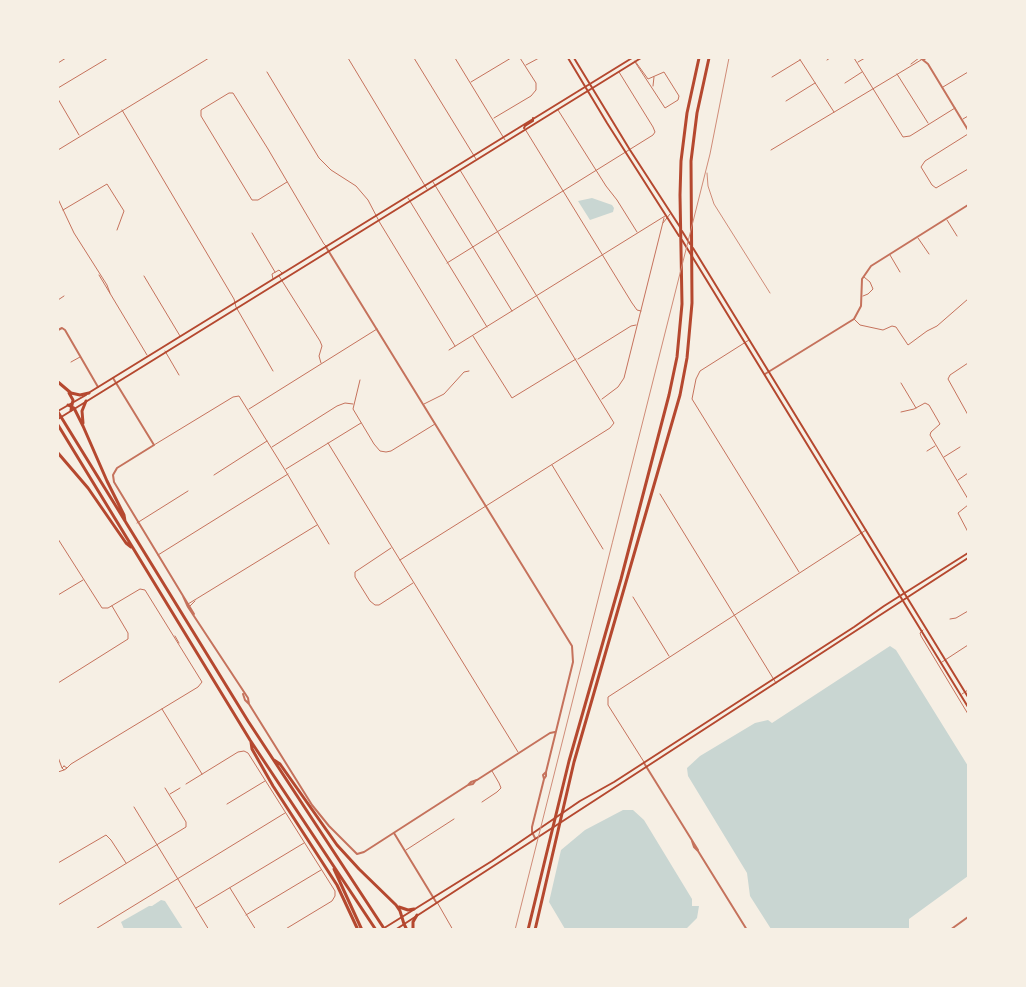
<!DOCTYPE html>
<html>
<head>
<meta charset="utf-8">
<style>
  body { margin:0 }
  #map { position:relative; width:1026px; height:987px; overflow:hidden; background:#f6efe4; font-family:"Open Sans",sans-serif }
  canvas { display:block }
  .frame { position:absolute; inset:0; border:59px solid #f6efe4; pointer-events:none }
</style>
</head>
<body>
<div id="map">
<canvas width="1026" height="987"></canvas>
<div class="frame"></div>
</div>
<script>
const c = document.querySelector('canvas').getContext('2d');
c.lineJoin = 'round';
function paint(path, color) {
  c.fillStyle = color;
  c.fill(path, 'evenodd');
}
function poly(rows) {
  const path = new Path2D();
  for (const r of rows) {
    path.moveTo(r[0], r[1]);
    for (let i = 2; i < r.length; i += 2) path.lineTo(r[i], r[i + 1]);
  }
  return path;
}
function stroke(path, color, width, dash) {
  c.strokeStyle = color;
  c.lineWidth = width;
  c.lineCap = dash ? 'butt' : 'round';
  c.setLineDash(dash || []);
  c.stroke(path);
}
const water = poly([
  [592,198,612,205,614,208,613,212,590,220,578,201],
  [890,646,896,650,968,766,968,876,909,919,909,929,771,929,750,896,747,873,688,776,687,768,700,756,755,723,768,720,772,723],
  [623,810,633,810,644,820,692,899,692,906,699,906,697,918,686,929,565,929,549,902,561,850,585,830],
  [161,900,165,901,183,929,124,929,121,922,149,906,152,906]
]);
const minor = poly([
  [348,58,427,189],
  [414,58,476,159],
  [455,58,505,140],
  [799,58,834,112],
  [854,58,903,137,910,136,955,108],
  [827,60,830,58],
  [635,62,665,108,678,100,679,96,664,72,648,79,635,61],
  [858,62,865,58],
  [58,63,66,58],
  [911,64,919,58],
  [526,65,539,58],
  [267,72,319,158,331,170,356,186,368,200,380,223,455,346],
  [897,74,928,123],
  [772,77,800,60],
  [471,82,511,58],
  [845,83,862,72],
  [653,86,654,77],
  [943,87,968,72],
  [58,88,108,58],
  [58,99,79,135],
  [786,101,815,83],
  [122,110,234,299,236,307,273,371],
  [558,110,606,186,617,200,637,232],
  [494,118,531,96,536,90,536,83,520,58],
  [963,119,968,116],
  [525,129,632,303,637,310,641,311],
  [968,134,925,161,921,167,932,185,936,188,968,169],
  [58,150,209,58],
  [771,150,921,60],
  [287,182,258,200,252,200,201,116,201,110,229,93,233,93,268,149,305,212,324,244,326,246],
  [433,182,512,311],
  [408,198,487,327],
  [58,199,74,233,107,285,110,293],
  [63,210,107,184,124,211,117,230],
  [947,220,957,236],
  [663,223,670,214],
  [252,233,275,272],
  [918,238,929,254],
  [890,255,900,272],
  [447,263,653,135,655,132,653,127,619,72],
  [99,275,147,355],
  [144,276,180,336],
  [279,276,320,341,322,346,319,356,321,363],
  [273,279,272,274,279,270,282,273],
  [863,296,868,294,873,289,870,282,864,277],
  [58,300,64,296],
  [854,319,860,325,883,330,892,326,896,327,908,345,927,331,937,326,968,299],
  [473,336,512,398,576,359],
  [749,340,700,371,696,379,692,399,799,572],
  [449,350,665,216],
  [165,351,179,375],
  [578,359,631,326,636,325],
  [71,362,80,357],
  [968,363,950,375,948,379,968,415],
  [360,380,353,409,374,444,380,451,386,452,391,451,435,424],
  [901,383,916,408],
  [602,399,618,387,624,378,664,218],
  [424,404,444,394,464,372,469,371],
  [249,409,377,329],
  [901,412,914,409,925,403,929,405,940,424,931,432,930,435,968,499],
  [328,443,518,752],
  [154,445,233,397,239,396,285,470,329,544],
  [272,447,337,406,345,403,353,404],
  [927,451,935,446],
  [944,457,960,447],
  [552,465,603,549],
  [286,469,361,423],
  [214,475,267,441],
  [958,480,968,473],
  [660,494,776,683],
  [968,505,958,513,968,532],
  [137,523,188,491],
  [58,539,102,608,108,608,140,589,145,590,202,682,198,687,71,764,66,769],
  [391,548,355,572,355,577,370,601,375,605,379,605,413,583],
  [158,555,288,474],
  [400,560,610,428,614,423,460,170],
  [58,595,83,580],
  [633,597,669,656],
  [188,604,317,525],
  [189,607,195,601],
  [950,619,956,618,968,611],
  [923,630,920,633,921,636,968,714],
  [175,636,179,643],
  [942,662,968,645],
  [58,683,128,639,128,633,112,606],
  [962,694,968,690],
  [162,709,202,774],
  [58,757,62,768],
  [644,762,608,705,608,697,866,530],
  [64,766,67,768,64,770,62,768,64,766],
  [58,772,64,770],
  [186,784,238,752,244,751,248,753,335,891,335,896,332,901,284,930],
  [170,794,180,788],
  [482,802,497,792,501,788,499,783,492,771],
  [227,804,265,781],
  [134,807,209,930],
  [406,850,454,819],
  [58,863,106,835,111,840,126,863],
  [230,888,256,930],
  [437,902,453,930],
  [58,905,186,827,186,822,165,788],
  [196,908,304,843],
  [246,915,321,870],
  [94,930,285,813]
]);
const tertiary = poly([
  [920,58,923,60,926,58],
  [923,60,928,64,968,130],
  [326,247,572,646,573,662,546,772,543,775,544,779],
  [58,330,62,328,65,330,98,387],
  [765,374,854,319,861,306,862,279,871,266,968,205],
  [113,378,154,445,117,468,113,475,114,482,194,614],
  [183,596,188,607,248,698,249,704,312,805,329,826,357,854,364,852,468,785,471,782,477,780,550,733,555,732],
  [243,694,245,700,249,704],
  [644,763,698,850],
  [468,785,473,784,476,780],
  [394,833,436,902],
  [535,838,532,832,532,827,544,779,546,776,546,772],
  [692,841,694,847,698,851,747,930],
  [950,930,968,917]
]);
const secondary = poly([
  [568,58,607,123,679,236],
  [574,58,630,150,680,227],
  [524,128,525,126,533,121,533,118],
  [682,231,690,244],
  [682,240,968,707],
  [693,248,968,697],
  [90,392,632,58],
  [58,411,86,395],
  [58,419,641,58],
  [381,930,492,861,580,801,614,782,854,627,884,606,968,553],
  [395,930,968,558]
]);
const motorway = poly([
  [58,382,71,393,80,395,89,393],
  [69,393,73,400,71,410],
  [68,405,74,408,83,426,107,481,124,515,125,521],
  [58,412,248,721,385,930],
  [83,423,82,411,86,401],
  [58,425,250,740,376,930],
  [58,453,88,488,126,543,131,547],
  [251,742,252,749,273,786,337,885,358,930],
  [274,760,280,764,337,845,359,869,396,905,400,911,404,924,407,930],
  [334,869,362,930],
  [399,907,408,910,414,909],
  [413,930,413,922,417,915],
  [528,930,569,761,621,579,669,395,677,357,682,304,680,195,681,161,687,113,699,58],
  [535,930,574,762,680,395,687,358,692,303,691,161,697,113,709,58]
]);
const rail = poly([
  [707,173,708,186,714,204,770,293],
  [515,930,710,154,729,58]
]);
paint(water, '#c9d6d2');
stroke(minor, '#c5725c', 1);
stroke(tertiary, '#c5725c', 2);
stroke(secondary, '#b5482f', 2);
stroke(motorway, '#b5482f', 3);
stroke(rail, '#cf8b77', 1);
</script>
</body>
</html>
